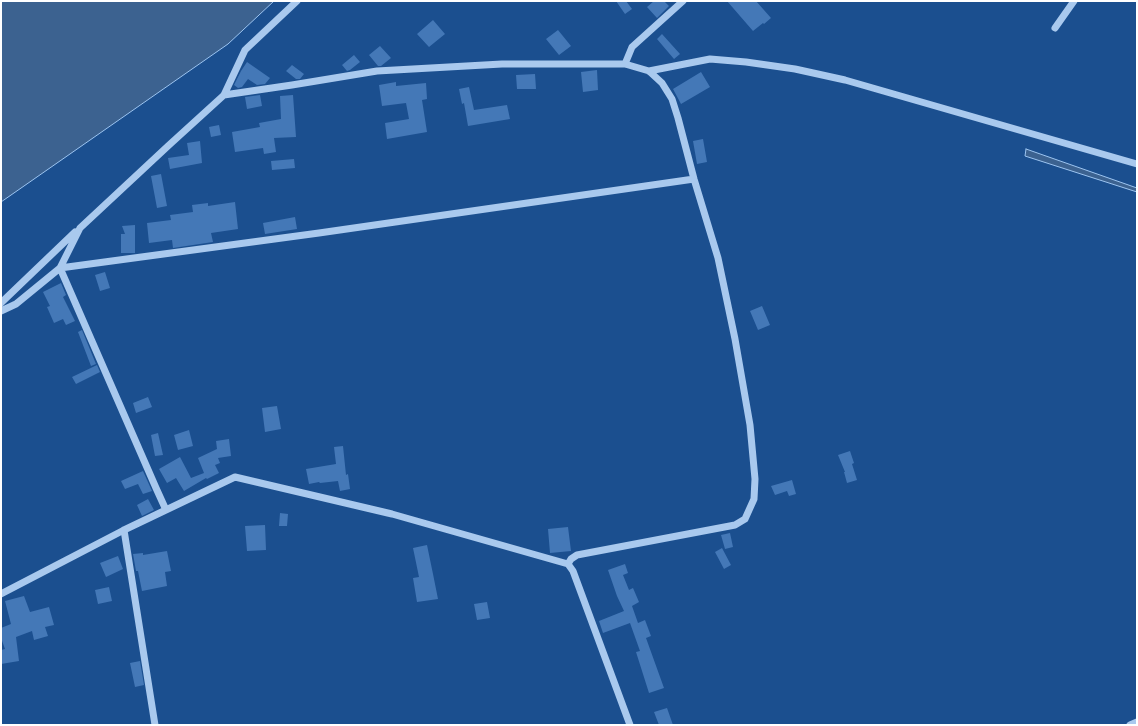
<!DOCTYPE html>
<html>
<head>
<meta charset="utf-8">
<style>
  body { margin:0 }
  #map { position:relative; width:1138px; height:726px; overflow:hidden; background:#1b4f8f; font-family:"Sofia Sans Condensed",sans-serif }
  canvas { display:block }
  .frame { position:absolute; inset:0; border:2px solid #fff; pointer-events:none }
</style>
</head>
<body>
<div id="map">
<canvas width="1138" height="726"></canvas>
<div class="frame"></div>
</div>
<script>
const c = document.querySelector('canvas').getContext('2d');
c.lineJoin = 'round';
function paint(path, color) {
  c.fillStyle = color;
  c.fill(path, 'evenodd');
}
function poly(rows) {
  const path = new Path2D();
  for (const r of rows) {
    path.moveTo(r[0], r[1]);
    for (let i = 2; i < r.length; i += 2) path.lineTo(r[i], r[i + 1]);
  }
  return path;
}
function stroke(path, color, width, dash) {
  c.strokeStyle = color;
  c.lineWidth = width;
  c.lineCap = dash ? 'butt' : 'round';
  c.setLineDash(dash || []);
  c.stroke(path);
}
const water = poly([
  [1,1,274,1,228,44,1,202,1,1],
  [1026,149,1137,188,1137,192,1025,156,1026,149]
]);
const building = poly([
  [616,1,626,1,632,9,625,14],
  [654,1,664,1,669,6,657,18,647,7],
  [727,1,756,1,771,18,764,24,763,23,753,31],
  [433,20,445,34,429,47,417,34],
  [558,30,571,46,559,55,546,39],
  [662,34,680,54,674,59,657,39],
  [380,46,391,58,381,66,378,66,369,55],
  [354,55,360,62,350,70,347,71,342,65],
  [247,62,270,78,265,84,257,85,248,79,242,87,238,88,234,85,241,71],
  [292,65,304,74,300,79,296,79,286,71],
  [597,70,598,90,583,92,581,72],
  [701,72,710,87,681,104,673,89],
  [535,74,536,89,517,89,516,75],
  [396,82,396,86,426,83,427,99,422,100,427,132,387,139,385,123,409,119,406,103,382,106,379,85],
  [469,87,474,110,507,105,510,119,468,126,464,103,462,104,459,89],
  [260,95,262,106,247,109,245,97],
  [293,95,296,137,274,138,276,152,264,154,263,148,235,152,232,132,260,127,259,123,281,119,280,96],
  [219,125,221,135,211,137,209,127],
  [703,139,707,162,697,164,693,141],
  [200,141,202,163,170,169,168,158,189,155,187,143],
  [294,159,295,168,272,170,271,161],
  [161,174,167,206,157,208,151,176],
  [235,202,238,229,211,233,213,242,173,248,172,240,149,243,147,223,171,220,170,215,193,212,192,205,208,203,208,206],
  [295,217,297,229,265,234,263,223],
  [135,225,135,253,121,253,121,234,125,234,122,226],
  [105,272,110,288,100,291,95,275],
  [61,283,66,295,63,297,75,321,66,325,63,319,54,323,47,307,50,306,43,292],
  [762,306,770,325,758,330,750,311],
  [82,330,96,364,91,366,78,332],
  [97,365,100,372,76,384,72,377],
  [148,397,152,407,136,413,133,403],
  [277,406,281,429,265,432,262,408],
  [189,430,193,446,178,450,174,435],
  [158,433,163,455,155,456,151,435],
  [229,439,231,456,218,458,220,463,215,465,219,473,207,479,206,478,184,491,176,478,167,483,159,469,180,457,191,478,204,473,198,458,217,449,216,441],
  [343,446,346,475,348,474,350,489,340,491,338,481,320,483,319,482,309,484,306,469,336,464,334,447],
  [850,451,854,463,852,464,857,480,847,483,844,472,845,472,838,455],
  [143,471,152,491,143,494,138,484,125,489,121,481],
  [792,480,796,494,789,496,787,491,775,495,771,486],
  [148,499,154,510,142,516,137,505],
  [280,513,288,514,287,526,279,526],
  [265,525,266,550,247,551,245,526],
  [568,527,571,551,550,553,548,529],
  [730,533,733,547,725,549,721,535],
  [427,545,433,574,438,599,417,602,413,578,419,577,413,548],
  [722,548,731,565,724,569,715,552],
  [167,551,171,571,165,572,167,586,142,591,138,571,136,571,133,554,143,553,143,555],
  [118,556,123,569,106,577,100,563],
  [625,564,628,573,623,575,629,590,633,588,639,602,632,606,638,623,645,620,651,636,646,638,664,688,649,693,636,652,640,651,630,623,603,633,599,621,624,611,617,596,608,570],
  [109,587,112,601,98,604,95,590],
  [24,596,30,612,49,607,54,625,45,627,48,636,34,640,32,631,16,637,19,661,1,664,1,650,5,649,1,638,1,628,11,624,5,601],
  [487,602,490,618,477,620,474,604],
  [140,661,144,685,135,687,130,663],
  [667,708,673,725,659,725,654,712]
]);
const minor = poly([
  [1055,28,1074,1],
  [625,64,632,47,683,1],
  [649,71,710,59,746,62,795,69,845,80,1137,164],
  [224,95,292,85,377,71,502,64,625,64,649,71,662,83,672,99,678,118,694,179,718,258,735,339,750,425,755,479,754,499,745,519,735,525,577,555,571,559,568,564],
  [60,268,319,233,694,179],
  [60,268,156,488,166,510],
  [1,303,75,232],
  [1,311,16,304,60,268,80,228,168,146,224,95,245,50,297,1],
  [124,530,155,725],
  [1,594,124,530,235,477,392,514,568,564,573,571,630,725],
  [1130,725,1137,722]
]);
paint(water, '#3c6290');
stroke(water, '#9cc4f0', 1);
paint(building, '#4478b7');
stroke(minor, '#a9c9ee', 7);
</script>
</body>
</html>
